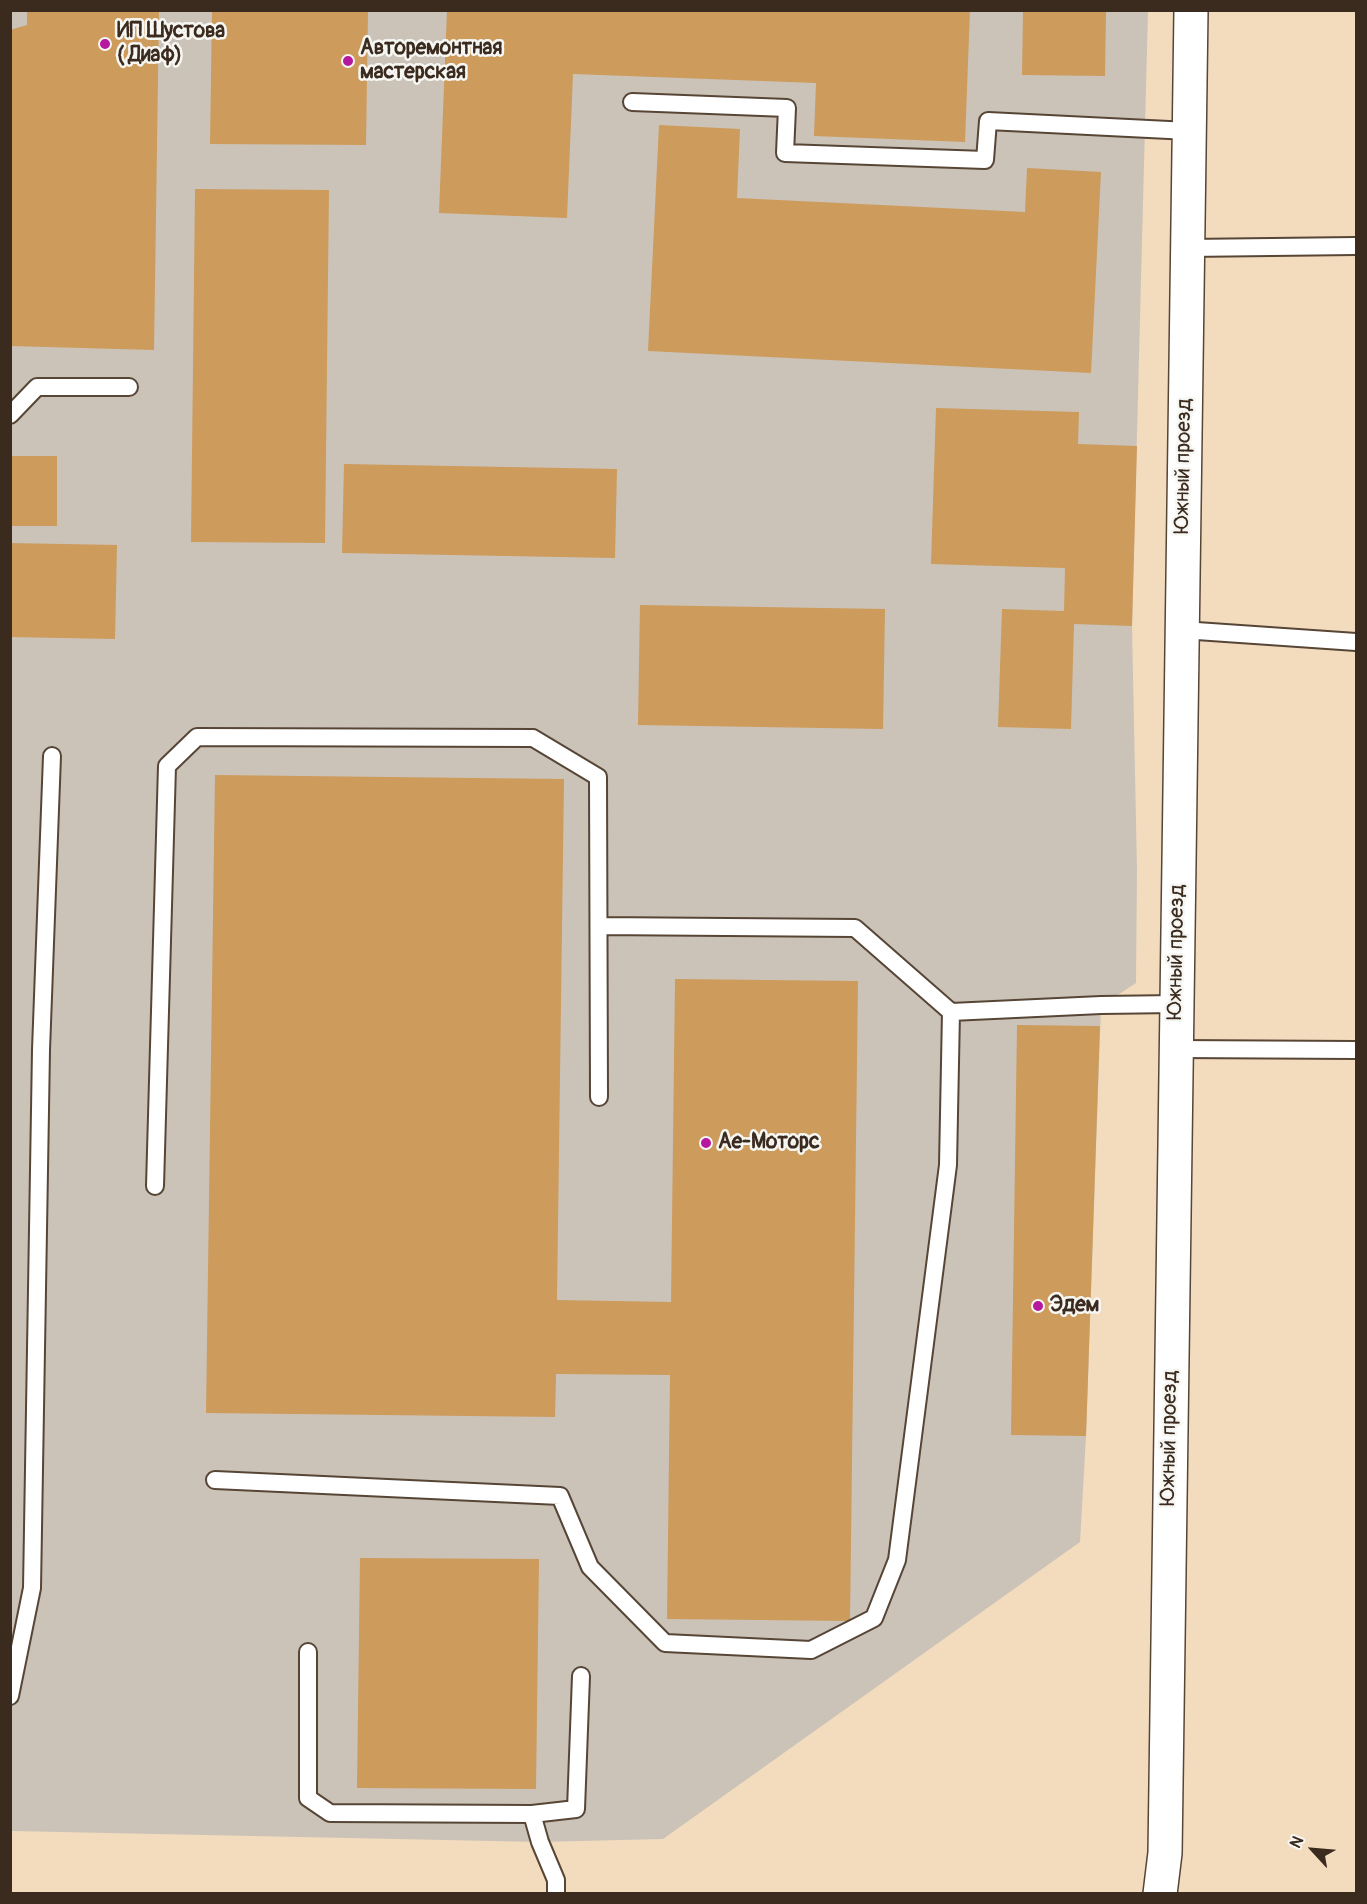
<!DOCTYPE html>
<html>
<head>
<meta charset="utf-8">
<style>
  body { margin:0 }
  #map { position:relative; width:1367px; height:1904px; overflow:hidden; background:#f3dcbe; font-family:Pangolin,sans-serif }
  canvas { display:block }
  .frame { position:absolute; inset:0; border:12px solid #3b2a1e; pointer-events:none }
  .north { position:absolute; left:1283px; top:1820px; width:60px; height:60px; -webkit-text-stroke:4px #f6f6f2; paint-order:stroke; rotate:296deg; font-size:16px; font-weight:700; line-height:24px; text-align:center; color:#3b2a1e }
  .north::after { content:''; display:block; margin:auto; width:21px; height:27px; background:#3b2a1e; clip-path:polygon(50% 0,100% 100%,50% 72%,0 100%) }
</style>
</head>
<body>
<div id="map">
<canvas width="1367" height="1904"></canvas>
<div class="frame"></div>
<div class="north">N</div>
</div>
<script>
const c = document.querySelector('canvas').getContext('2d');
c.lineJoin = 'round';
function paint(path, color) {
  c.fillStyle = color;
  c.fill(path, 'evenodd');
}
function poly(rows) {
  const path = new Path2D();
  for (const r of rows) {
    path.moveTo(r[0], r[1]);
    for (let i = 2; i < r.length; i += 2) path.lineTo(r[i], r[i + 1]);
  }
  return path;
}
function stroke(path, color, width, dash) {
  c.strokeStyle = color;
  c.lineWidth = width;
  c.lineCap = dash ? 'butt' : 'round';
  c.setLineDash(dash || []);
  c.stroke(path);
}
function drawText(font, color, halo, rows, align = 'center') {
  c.font = font + ' Pangolin,sans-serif';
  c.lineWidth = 5;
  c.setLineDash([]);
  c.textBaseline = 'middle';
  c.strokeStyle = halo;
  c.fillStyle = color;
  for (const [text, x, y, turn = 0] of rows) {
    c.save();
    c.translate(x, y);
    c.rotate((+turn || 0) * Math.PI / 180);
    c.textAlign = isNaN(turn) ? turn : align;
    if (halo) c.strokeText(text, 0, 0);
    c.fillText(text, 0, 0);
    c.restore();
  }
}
const industrial = poly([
  [11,11,1148,11,1132,626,1137,870,1136,983,1101,1006,1086,1436,1080,1542,663,1839,540,1842,11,1831]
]);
const building = poly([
  [27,10,159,10,154,350,10,346,10,30,27,25],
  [212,10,368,10,366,145,210,144],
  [447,10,970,10,965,142,814,136,816,83,573,74,567,218,439,213],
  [1023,10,1106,11,1105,76,1022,75],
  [659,125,740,129,737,198,1025,212,1027,168,1101,172,1091,373,648,351],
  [195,189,329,190,325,543,191,542],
  [936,408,1079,412,1078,444,1137,446,1132,626,1074,624,1071,729,998,727,1002,609,1064,611,1065,568,931,564],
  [10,456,57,456,57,526,10,526],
  [344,464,617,469,615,558,342,553],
  [10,543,117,545,115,639,10,637],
  [640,605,885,609,883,729,638,725],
  [215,775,564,779,557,1300,671,1302,675,979,858,981,850,1621,667,1619,670,1375,556,1374,555,1417,206,1413],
  [1017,1025,1100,1026,1086,1436,1011,1435],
  [360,1558,539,1559,536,1789,357,1788]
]);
const lane = poly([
  [632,102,787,108,785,153,985,160,988,121,1189,131],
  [1187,248,1356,246],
  [10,415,37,387,129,387],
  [1182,630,1356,642],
  [599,926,855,928,951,1012],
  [1176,1049,1356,1050],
  [155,1186,167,766,197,737,533,738,598,777,599,1097],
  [215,1480,560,1496,590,1567,665,1643,811,1650,874,1618,897,1560,948,1165,951,1012,1101,1005,1176,1004],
  [308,1652,308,1798,330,1813,532,1814,540,1842,556,1880,556,1894],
  [10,1696,32,1588,41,1050,52,756],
  [532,1814,576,1809,581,1676]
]);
const street = poly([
  [1160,1894,1165,1853,1191,10]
]);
const markers = [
  [105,44,6,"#b5179e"],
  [348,61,6,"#b5179e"],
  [706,1143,6,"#b5179e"],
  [1038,1306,6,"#b5179e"]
];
const poiNames = [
  ["ИП Шустова",117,32],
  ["( Диаф)",117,56],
  ["Авторемонтная",360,49],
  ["мастерская",360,73],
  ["Ае-Моторс",718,1143],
  ["Эдем",1050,1306]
];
const streetNames = [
  ["Южный проезд",1184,466,-89],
  ["Южный проезд",1177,952,-89],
  ["Южный проезд",1170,1438,-89]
];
paint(industrial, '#cbc3b8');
paint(building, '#cd9b5c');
stroke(lane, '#574536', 20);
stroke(street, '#574536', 36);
stroke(lane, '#fff', 16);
stroke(street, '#fff', 33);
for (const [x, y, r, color] of markers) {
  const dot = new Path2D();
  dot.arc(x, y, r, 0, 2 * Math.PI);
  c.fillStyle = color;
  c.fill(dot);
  stroke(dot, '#f6f6f2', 2);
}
drawText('bold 21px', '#3b2a1e', '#f6f6f2', poiNames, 'left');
drawText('21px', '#3b2a1e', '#f6f6f2', streetNames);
</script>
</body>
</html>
